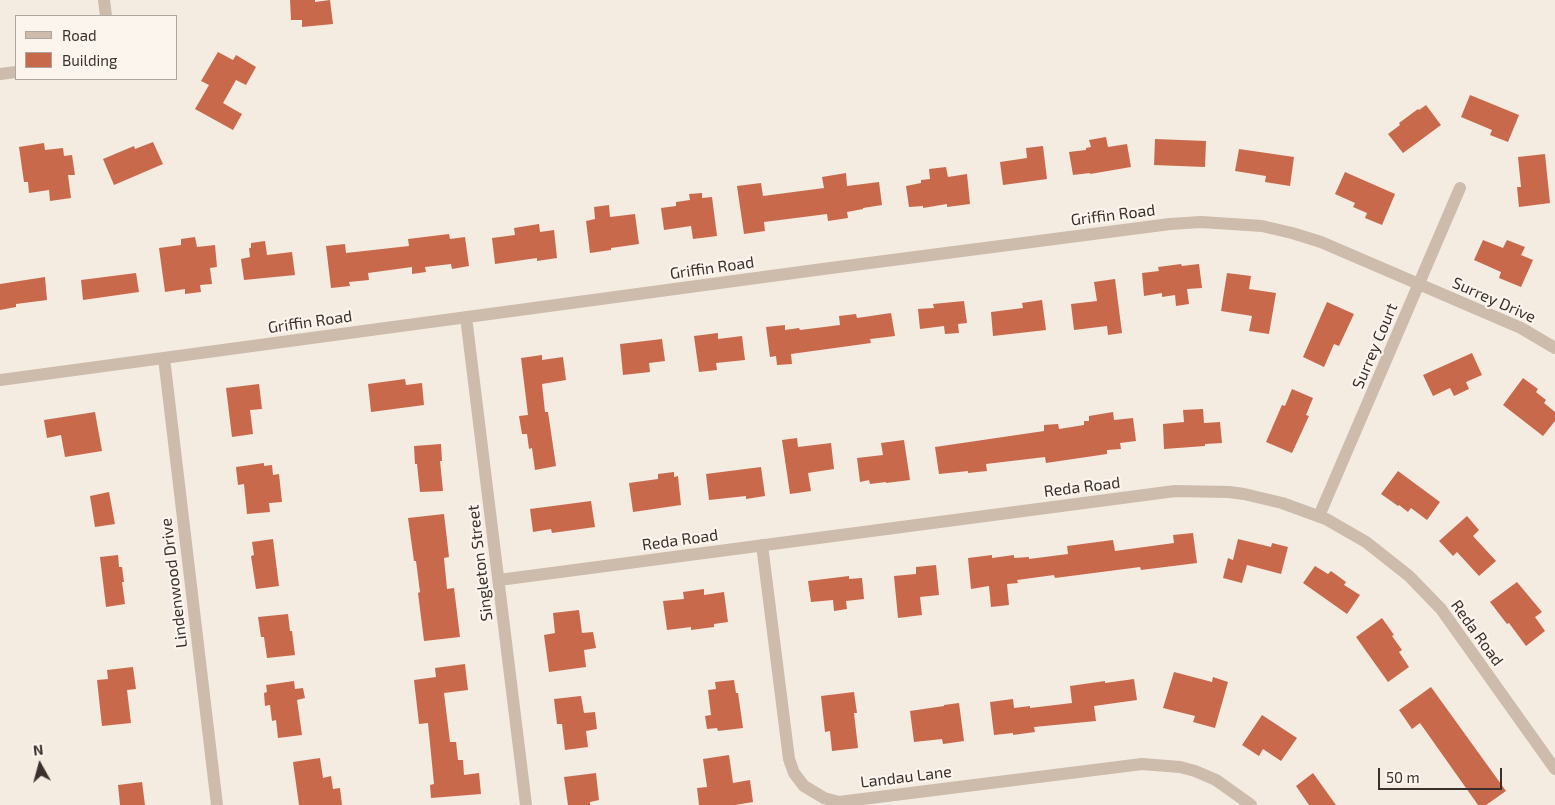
<!DOCTYPE html>
<html>
<head>
<meta charset="utf-8">
<style>
  body { margin:0 }
  #map { position:relative; width:1555px; height:805px; overflow:hidden; background:#f4ebe1; font-family:"Exo 2",sans-serif }
  canvas { display:block }
  .legend { position:absolute; left:15px; top:15px; width:162px; height:65px; box-sizing:border-box; background:#fbf5ee; border:1px solid #aea6a0; margin:0; padding:6px 9px; list-style:none; font-size:15px; color:#3b302b }
  .legend li { display:flex; align-items:center; gap:10px; height:25px }
  .legend b { width:25px; border:1px solid #aea6a0 }
  .north { position:absolute; left:15px; top:740px; width:50px; height:50px; -webkit-text-stroke:4px #fbf5ee; paint-order:stroke; rotate:353deg; font-size:14px; font-weight:700; line-height:20px; text-align:center; color:#3b302b }
  .north::after { content:''; display:block; margin:auto; width:18px; height:22px; background:#3b302b; clip-path:polygon(50% 0,100% 100%,50% 72%,0 100%) }
  .scale { position:absolute; left:1378px; top:768px; width:124px; height:22px; box-sizing:border-box; border:2px solid #3b302b; border-top:0; padding-left:6px; font-size:15px; line-height:18px; white-space:nowrap; color:#3b302b; -webkit-text-stroke:4px #fbf5ee; paint-order:stroke }
</style>
</head>
<body>
<div id="map">
<canvas width="1555" height="805"></canvas>
<ul class="legend">
<li><b style="height:6px;background:#cdbbac"></b>Road</li>
<li><b style="height:14px;background:#c8694b"></b>Building</li>
</ul>
<div class="north">N</div>
<div class="scale">50 m</div>
</div>
<script>
const c = document.querySelector('canvas').getContext('2d');
c.lineJoin = 'round';
function paint(path, color) {
  c.fillStyle = color;
  c.fill(path, 'evenodd');
}
function poly(rows) {
  const path = new Path2D();
  for (const r of rows) {
    path.moveTo(r[0], r[1]);
    for (let i = 2; i < r.length; i += 2) path.lineTo(r[i], r[i + 1]);
  }
  return path;
}
function stroke(path, color, width, dash) {
  c.strokeStyle = color;
  c.lineWidth = width;
  c.lineCap = dash ? 'butt' : 'round';
  c.setLineDash(dash || []);
  c.stroke(path);
}
function drawText(font, color, halo, rows, align = 'center') {
  c.font = font + ' "Exo 2",sans-serif';
  c.lineWidth = 4.5;
  c.setLineDash([]);
  c.textBaseline = 'middle';
  c.strokeStyle = halo;
  c.fillStyle = color;
  for (const [text, x, y, turn = 0] of rows) {
    c.save();
    c.translate(x, y);
    c.rotate((+turn || 0) * Math.PI / 180);
    c.textAlign = isNaN(turn) ? turn : align;
    if (halo) c.strokeText(text, 0, 0);
    c.fillText(text, 0, 0);
    c.restore();
  }
}
const building = poly([
  [290,0,315,0,315,2,330,0,333,24,302,27,302,20,291,20],
  [218,52,233,60,236,55,256,67,246,85,236,80,223,103,242,114,233,130,195,109,209,85,201,81],
  [1470,95,1519,115,1508,142,1490,135,1492,130,1461,117],
  [1426,105,1441,125,1403,153,1388,134,1400,125,1399,123,1418,109,1419,110],
  [1106,137,1108,147,1127,144,1131,167,1090,174,1090,173,1073,175,1069,152,1086,150,1086,148,1091,147,1089,140],
  [1155,139,1206,141,1205,167,1154,165],
  [153,142,163,164,114,185,103,159,134,146,135,149],
  [44,143,45,150,63,148,64,156,72,155,75,175,68,175,71,198,50,201,49,190,29,193,28,182,24,182,19,147],
  [1043,146,1047,179,1003,185,1000,162,1027,158,1026,148],
  [1239,149,1294,157,1290,186,1265,182,1266,176,1235,171],
  [1545,154,1550,203,1519,207,1517,187,1521,187,1518,157],
  [946,167,948,177,967,174,970,204,947,207,947,204,923,208,923,206,909,207,906,186,921,183,921,180,930,179,929,169],
  [1345,172,1395,194,1382,225,1365,218,1367,213,1353,207,1355,203,1335,194],
  [846,173,847,186,879,182,882,205,863,208,863,209,847,212,848,218,828,221,827,214,764,222,765,231,744,234,737,186,761,183,763,196,824,188,822,177],
  [702,193,702,198,712,197,717,236,693,239,691,226,664,230,661,208,676,206,676,202,690,200,689,194],
  [609,205,610,217,635,214,639,244,611,248,611,250,590,253,586,221,595,219,594,207],
  [539,224,540,232,554,230,557,258,537,261,537,258,495,264,492,238,515,235,514,228],
  [449,234,450,239,465,237,469,266,452,269,451,264,425,267,426,272,412,274,412,267,368,273,369,280,349,282,350,286,331,288,326,246,345,244,346,253,409,246,408,239],
  [195,237,197,247,215,245,217,267,210,268,212,284,200,285,201,292,185,294,185,289,165,292,159,248,181,245,181,239],
  [1483,240,1503,248,1507,240,1525,247,1521,255,1533,260,1521,287,1499,278,1501,272,1474,260],
  [265,241,267,255,292,252,295,275,244,280,241,259,250,257,249,248,251,248,251,243],
  [1181,264,1182,266,1199,264,1202,288,1187,289,1189,304,1176,306,1175,295,1162,297,1162,293,1144,296,1142,273,1159,271,1158,267],
  [136,273,139,292,83,300,81,280],
  [1227,273,1251,276,1249,289,1276,293,1269,334,1249,331,1252,316,1221,311],
  [45,277,47,300,16,304,16,307,0,310,0,284],
  [1115,279,1122,333,1108,335,1107,326,1074,330,1071,304,1097,301,1094,282],
  [1042,300,1046,330,993,336,991,312,1023,308,1022,303],
  [964,301,967,323,958,324,959,333,945,334,944,326,920,329,918,309,934,308,933,304],
  [1327,302,1354,314,1339,346,1334,344,1324,367,1303,357],
  [891,313,895,336,870,339,871,343,791,354,792,364,777,365,776,356,770,357,766,327,785,325,785,330,799,328,800,330,840,325,839,316,856,314,857,318],
  [718,333,718,339,742,336,745,360,716,363,717,370,699,372,694,336],
  [662,339,665,361,649,363,650,372,623,375,620,344],
  [1472,353,1482,375,1466,382,1469,389,1454,396,1450,388,1433,396,1423,375],
  [542,355,542,360,563,357,566,380,542,384,545,412,548,412,556,466,535,470,532,448,529,449,527,434,522,434,519,416,528,415,521,358],
  [1523,378,1538,389,1536,392,1546,400,1544,403,1555,412,1555,421,1543,436,1503,405],
  [405,379,406,385,422,383,424,405,371,412,368,384],
  [259,384,262,409,250,410,253,434,232,437,226,388],
  [1292,389,1313,398,1306,415,1309,416,1292,453,1266,442,1282,405,1285,406],
  [1203,409,1204,423,1220,422,1222,443,1205,444,1205,446,1164,449,1163,424,1184,422,1183,410],
  [95,412,102,451,65,457,61,435,47,438,44,420],
  [1113,412,1114,420,1133,418,1136,441,1120,443,1121,449,1107,450,1107,454,1046,463,1045,457,986,464,987,471,968,473,968,471,939,474,935,447,1044,431,1044,425,1058,424,1059,429,1084,425,1084,421,1089,421,1089,416],
  [797,438,798,447,831,443,834,469,808,473,811,491,790,494,782,440],
  [904,440,910,480,886,483,886,482,870,484,869,480,860,482,857,458,883,455,881,443],
  [441,444,442,461,440,461,443,491,420,492,417,464,415,464,414,446],
  [264,463,264,466,272,465,273,475,279,474,282,502,269,503,270,512,247,514,244,484,238,485,236,467],
  [761,467,765,496,746,499,746,496,709,500,706,474],
  [1398,471,1440,502,1427,520,1411,508,1408,512,1399,505,1398,506,1381,494],
  [674,472,674,477,678,476,681,505,633,512,629,483,658,479,658,474],
  [109,492,115,524,95,527,90,496],
  [591,501,595,527,552,533,551,529,533,532,530,509],
  [444,514,449,557,444,558,447,589,454,588,460,637,424,641,418,593,420,592,416,561,414,561,408,518],
  [1467,516,1479,530,1473,536,1496,561,1479,576,1457,552,1453,556,1439,541],
  [1193,533,1197,563,1141,570,1140,567,1055,578,1054,575,1017,580,1018,583,1007,584,1009,605,991,607,989,586,971,589,968,558,992,555,992,558,1014,555,1014,558,1029,557,1029,559,1068,554,1067,546,1113,540,1115,551,1174,543,1173,535],
  [273,539,279,586,256,589,251,556,254,555,252,542],
  [1238,539,1271,547,1272,543,1288,547,1281,574,1247,565,1242,583,1223,578,1228,558,1233,560],
  [118,555,119,567,122,567,124,582,122,582,125,604,106,607,100,557],
  [936,565,939,595,920,597,922,615,898,618,894,576,916,574,916,567],
  [1315,566,1328,574,1331,571,1346,582,1344,585,1360,595,1347,614,1303,583],
  [849,576,849,579,862,578,864,599,846,601,847,609,834,611,833,600,811,602,808,581],
  [1517,582,1542,612,1535,617,1545,631,1526,646,1509,623,1507,624,1490,602],
  [704,589,704,595,724,592,728,622,714,624,714,627,691,630,691,627,667,630,663,601,684,599,683,592],
  [579,610,582,633,593,632,596,648,584,650,586,667,549,672,544,635,555,633,553,613],
  [288,614,290,631,292,631,295,655,267,658,264,637,261,637,258,617],
  [1382,618,1394,635,1392,636,1402,650,1399,652,1409,667,1388,682,1356,637],
  [465,664,468,690,444,693,450,742,456,742,458,760,463,760,464,775,479,773,481,794,431,798,430,785,434,784,428,723,419,724,414,680,436,677,435,668],
  [133,667,136,689,127,690,131,723,102,726,97,680,108,679,107,670],
  [1174,672,1212,682,1213,677,1228,682,1215,728,1193,722,1195,716,1163,708],
  [1134,679,1137,700,1094,706,1096,721,1034,727,1035,732,1013,735,1013,733,994,735,990,702,1013,699,1014,708,1030,706,1030,708,1072,703,1070,686,1105,681,1105,683],
  [734,680,736,693,738,693,743,728,718,731,717,728,707,729,705,716,711,715,708,690,716,689,715,682],
  [294,681,295,689,303,688,305,698,297,700,302,735,278,738,276,720,272,721,270,705,265,706,264,693,267,692,266,685],
  [1431,687,1506,791,1486,805,1478,805,1420,723,1412,729,1399,710],
  [854,692,857,713,854,713,858,748,832,751,830,731,825,732,821,696],
  [581,696,584,713,595,712,597,729,586,731,588,747,565,750,562,724,557,724,554,699],
  [959,703,964,741,943,744,942,739,914,742,910,711,944,706,944,705],
  [1262,715,1297,738,1281,761,1263,749,1259,756,1242,745],
  [729,755,733,783,750,780,753,802,735,805,699,805,697,788,707,787,703,759],
  [320,758,323,778,331,776,333,789,340,788,342,805,299,805,293,762],
  [596,773,599,800,590,802,590,805,568,805,564,777],
  [1313,773,1336,805,1309,805,1296,786],
  [142,782,145,805,120,805,118,785]
]);
const street = poly([
  [104,0,106,16],
  [0,74,16,72],
  [466,317,526,805],
  [164,358,217,805],
  [0,380,823,269,1170,224,1201,222,1262,226,1292,233,1321,242,1521,328,1555,348],
  [1319,516,1460,188],
  [762,545,789,759,794,773,804,786,824,798,839,802,1142,764,1180,767,1195,771,1216,780,1251,805],
  [499,580,1175,491,1229,492,1244,494,1282,503,1326,519,1366,542,1409,576,1441,609,1555,769]
]);
const streetNames = [
  ["Griffin Road",1113,215,-7],
  ["Griffin Road",712,268,-8],
  ["Surrey Drive",1494,300,24],
  ["Griffin Road",310,322,-8],
  ["Surrey Court",1375,346,-67],
  ["Reda Road",1082,487,-7],
  ["Reda Road",680,540,-8],
  ["Singleton Street",480,563,-97],
  ["Lindenwood Drive",174,583,-97],
  ["Reda Road",1477,633,54],
  ["Landau Lane",906,777,-7]
];
paint(building, '#c8694b');
stroke(street, '#cdbbac', 12);
drawText('16px', '#3b302b', '#fbf5ee', streetNames);
</script>
</body>
</html>
